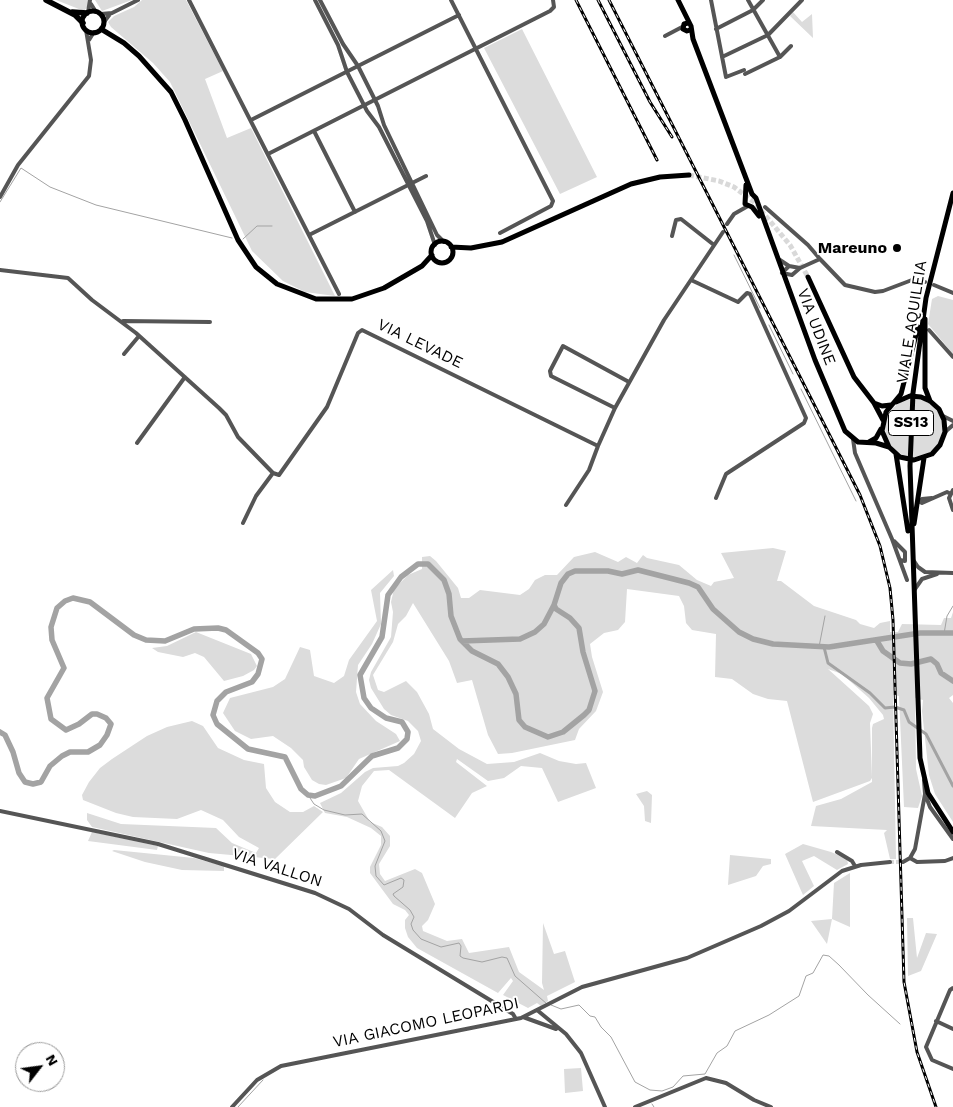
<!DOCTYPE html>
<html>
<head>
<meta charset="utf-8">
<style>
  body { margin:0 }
  #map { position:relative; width:953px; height:1107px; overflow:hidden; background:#fff; font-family:"Work Sans",sans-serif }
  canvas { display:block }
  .north { position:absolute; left:15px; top:1042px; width:50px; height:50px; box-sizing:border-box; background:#fff; border:1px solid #999; border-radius:50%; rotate:60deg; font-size:14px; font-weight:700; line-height:20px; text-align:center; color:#000 }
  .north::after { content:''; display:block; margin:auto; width:18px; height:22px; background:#000; clip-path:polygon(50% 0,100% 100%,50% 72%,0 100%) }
</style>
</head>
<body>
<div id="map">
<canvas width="953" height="1107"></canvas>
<div class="north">N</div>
</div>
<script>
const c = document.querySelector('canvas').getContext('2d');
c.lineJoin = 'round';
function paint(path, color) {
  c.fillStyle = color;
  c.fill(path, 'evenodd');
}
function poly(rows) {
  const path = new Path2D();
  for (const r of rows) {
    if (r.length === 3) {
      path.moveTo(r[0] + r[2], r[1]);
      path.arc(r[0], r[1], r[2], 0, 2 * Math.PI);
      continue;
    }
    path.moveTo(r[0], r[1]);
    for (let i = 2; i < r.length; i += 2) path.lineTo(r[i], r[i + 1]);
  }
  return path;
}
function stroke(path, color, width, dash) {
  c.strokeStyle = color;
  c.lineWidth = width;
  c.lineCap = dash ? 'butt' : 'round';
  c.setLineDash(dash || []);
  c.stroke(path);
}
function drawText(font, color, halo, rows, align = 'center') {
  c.font = font + ' "Work Sans",sans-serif';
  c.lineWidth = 4;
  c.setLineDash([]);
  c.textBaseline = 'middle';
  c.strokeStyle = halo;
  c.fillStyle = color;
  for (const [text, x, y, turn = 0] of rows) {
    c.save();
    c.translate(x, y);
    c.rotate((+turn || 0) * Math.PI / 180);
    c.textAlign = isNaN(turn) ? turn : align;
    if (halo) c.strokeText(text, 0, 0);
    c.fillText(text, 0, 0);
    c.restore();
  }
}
const green = poly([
  [56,0,88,0,88,6,84,11],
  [95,0,132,0,102,11],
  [142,0,186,0,223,71,205,79,227,138,251,128,335,296,305,292,283,281,252,251,170,82,153,63,111,27,108,22,114,16,134,7],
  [793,12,802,22,812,14,813,38,790,16],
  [522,29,597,177,560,194,484,48],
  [938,296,953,300,953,354,928,324,932,299],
  [914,428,29],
  [773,548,786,551,777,581,781,581,814,606,856,620,860,624,874,628,880,623,890,621,890,632,898,632,902,624,941,625,944,618,951,618,953,612,953,695,949,698,953,703,953,822,935,794,929,775,922,711,923,700,915,698,916,769,922,796,918,808,904,807,899,696,893,695,896,859,890,859,884,833,887,830,811,826,816,806,841,799,872,782,872,728,873,724,884,719,883,715,869,698,842,674,828,669,869,706,873,714,870,723,872,778,870,781,813,802,787,701,768,699,753,694,732,679,715,677,716,634,692,630,686,623,684,606,679,596,627,589,625,622,618,630,604,633,590,644,592,657,603,692,596,711,579,729,575,740,512,753,498,754,488,735,472,680,457,683,449,661,413,603,406,616,398,624,393,642,373,675,378,690,384,692,406,681,417,692,429,714,433,729,459,749,487,764,514,762,540,753,559,761,576,764,586,763,596,788,558,802,542,768,521,766,504,778,488,781,457,759,456,762,487,786,472,793,455,818,389,770,374,771,362,786,358,801,370,822,382,827,390,836,390,846,379,864,380,874,385,881,415,869,422,873,435,904,428,920,422,926,423,931,447,941,462,939,469,953,509,947,519,972,544,990,542,983,543,923,554,954,565,951,575,982,547,996,548,1001,541,1006,537,1003,528,1008,503,995,513,981,511,978,498,993,417,948,408,937,405,928,405,920,409,915,405,910,393,904,370,873,370,867,381,845,381,836,371,828,347,817,325,813,320,803,341,793,365,772,373,768,398,766,404,763,414,754,421,741,418,731,408,721,391,715,384,709,371,688,369,680,371,672,391,637,393,612,391,602,394,589,408,575,422,569,422,557,430,556,436,561,458,588,461,598,469,598,480,590,520,595,529,589,535,580,545,575,557,575,574,557,595,552,618,562,626,557,637,563,643,555,647,558,679,565,697,580,711,586,714,582,734,578,721,553],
  [393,570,394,576,380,593,381,624,372,644,358,665,356,692,360,704,376,721,396,734,400,741,359,759,346,778,326,785,319,784,312,780,304,767,303,760,291,748,273,736,251,739,235,731,223,713,230,698,273,687,285,679,300,647,310,650,314,676,334,683,344,676,349,660,377,621,371,590],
  [196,632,251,654,257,666,254,670,243,676,224,681,204,657,195,653,183,657,158,652,152,648,167,646],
  [192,721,203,726,218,748,244,760,264,764,266,788,275,802,290,812,303,812,314,806,323,812,275,859,209,853,92,827,87,820,87,813,121,824,216,828,232,843,256,853,259,848,239,837,223,820,201,810,177,819,133,817,116,813,83,800,82,795,89,782,100,768,112,759,147,736,167,727],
  [647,791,652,795,651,823,645,821,644,806,636,794],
  [92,832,158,846,157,850,88,841],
  [803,844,831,852,847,859,848,864,837,870,814,856,802,861,814,886,803,895,785,854],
  [114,850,194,858,224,866,224,871,182,870,145,862,112,851],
  [730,855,771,859,771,864,763,866,756,876,728,885],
  [850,873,850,927,832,919,827,944,811,921,832,919,834,883],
  [907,918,913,918,917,958,926,933,937,934,921,971,908,976],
  [581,1068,583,1091,565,1093,564,1069]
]);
const stream = poly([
  [0,202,21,168,50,187,96,205,232,238],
  [243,239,257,226,272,226],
  [734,255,760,308],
  [769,325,793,374],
  [801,389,856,501],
  [944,634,947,616,953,606],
  [819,647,825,616],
  [308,795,314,804,324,810,345,815,362,814,381,831,385,841,375,866,376,876,384,885,401,878,404,880,403,887,393,894,394,896,410,910,414,917,411,924,413,930,421,939,441,947,459,943,461,946,460,956,463,958,482,962,502,957,507,958,515,976,547,1004],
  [551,1005,561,1009,579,1005,590,1016,595,1017,601,1027,611,1037,635,1082,650,1090,662,1091,673,1087,683,1076,705,1074,717,1053,727,1046,735,1031,769,1015,799,996,806,976,813,973,823,955,829,956,839,965,868,995,900,1024],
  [652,1104,654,1107],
  [238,1107,263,1080]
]);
const canal = poly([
  [824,647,828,663,870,693,885,708,895,707,904,710,909,722,926,734,953,786]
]);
const river = poly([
  [462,641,520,639,535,632,544,624,554,605],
  [877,641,883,651,900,663,911,664,931,659,937,664,941,673,953,681],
  [0,732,5,735,13,752,19,773,25,782,33,784,41,782,50,766,62,756,70,752,88,752,100,745,107,735,111,724,106,718,97,714,92,714,79,724,66,730,51,719,47,698,64,668,52,640,51,627,57,608,65,601,73,598,90,602,134,635,146,640,165,641,194,629,218,628,226,630,258,653,262,659,258,674,252,682,226,692,217,701,213,715,217,724,248,749,285,757,301,789,308,795,315,796,341,786,372,756,398,748,407,739,408,732,402,722,386,718,371,708,364,698,360,675,382,637,388,595,401,577,418,564,428,564,444,580,449,594,451,616,460,639,472,651,498,664,508,677,516,694,519,720,525,727,548,737,563,732,584,715,589,710,595,691,583,652,579,628,570,618,556,609,554,605,561,583,568,574,575,571,608,571,622,574,638,570,689,583,698,587,713,609,739,632,753,639,773,644,829,647,920,633,953,633]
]);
const minorTunnel = poly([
  [890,862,903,862]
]);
const majorTunnel = poly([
  [689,175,719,181,734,187,754,202,790,245,808,277]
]);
const minor = poly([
  [189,0,339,294],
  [315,0,338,45,347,72,367,111,379,127,427,221,435,245],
  [320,0,343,44,358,66,378,106,384,125,437,235,444,242],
  [451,0,553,201,551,206,500,233],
  [711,0,726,77,744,70],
  [91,4,96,12],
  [88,12,90,0],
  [101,14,112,13,138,0],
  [104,22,110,14],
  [716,29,753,10,763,0],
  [665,36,684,26],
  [89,40,94,32],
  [722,57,768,35,802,0],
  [780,57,791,46],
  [745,74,780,57,748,0],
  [251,120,459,15],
  [314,131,355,212],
  [268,154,550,11,554,7,553,0],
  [0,197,18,165,89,76,91,60,86,30],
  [765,207,808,245,820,259],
  [727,224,734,214,748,206],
  [309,235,426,176],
  [672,236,676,220,681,219,714,245],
  [780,260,789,266,800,268],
  [789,266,782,273,792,275,800,268,820,259,845,285,875,292,883,291,912,280,925,282],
  [0,270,68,278,92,300,136,333,219,408,226,415,238,437,273,473],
  [691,280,738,302,747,293,750,294,806,418,804,423,726,474,716,498],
  [934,285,953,293],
  [123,321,210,322],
  [929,330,953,357],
  [124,354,139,336],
  [615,408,551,376,550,371,563,346,629,382],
  [943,416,953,421],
  [945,432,953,425],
  [853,439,855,453,892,539,907,580],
  [137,443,185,377],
  [273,473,279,475,327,407,358,333,362,330,598,446,615,408,664,320,723,232],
  [953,490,949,498,953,510],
  [932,498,922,499,920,502,922,503,947,492,949,493],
  [566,505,589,470,598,446],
  [243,523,256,496,273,473],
  [894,541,905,552,905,561,900,560],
  [914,561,918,567,925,572,953,573],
  [915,589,922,579,937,574],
  [924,780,925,794,930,807,953,839],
  [0,811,158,844,315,893,349,909,383,935,513,1014,516,1019],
  [837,852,852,861,855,866],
  [910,858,917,862,945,861,953,858],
  [903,862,910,858,915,849,925,794],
  [953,988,950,990,926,1047,932,1060,953,1069],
  [537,1010,566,1034,581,1053,605,1107],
  [523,1017,556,1029],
  [936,1021,953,1029],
  [232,1107,257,1080,281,1066,521,1018,582,987,687,958,761,926,789,911,842,871,861,865,890,862],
  [635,1107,706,1078,726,1083,754,1100,771,1107]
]);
const major = poly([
  [678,0,691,26,693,39,752,194,756,198,815,360,845,431,858,442,876,443,889,447],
  [93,22,11],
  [688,23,684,24,683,29,687,31,690,30],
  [101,29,124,43,139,56,171,92,185,120,238,240,256,267,277,284,316,299,352,299,384,288,422,266,432,255],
  [746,185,745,204,752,207,759,216],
  [953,193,926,298,913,393,910,466,920,758,928,793,953,832],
  [442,252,11],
  [451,247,471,248,502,242,631,184,660,177,689,175],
  [808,277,854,377,874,403,883,420],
  [925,319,925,388,930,401],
  [896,402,910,396,921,397,930,401,939,409,944,420,945,432,940,445,932,454,914,460,900,457,889,447,882,431,886,412,901,394,918,327],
  [874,403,882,406,891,405],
  [869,442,876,438,881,429],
  [896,454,908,531],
  [914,524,924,458]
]);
const highway = poly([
  [46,0,75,15,83,23],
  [72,12,87,13]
]);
const rail = poly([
  [576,0,657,160],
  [598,0,650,102,672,137],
  [609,0,860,495,880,546,890,588,893,620,904,982,917,1052,936,1107]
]);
const markers = [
  [897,248,5,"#000"]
];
const shields = [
  [911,423,45]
];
const shieldNames = [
  ["SS13",911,423]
];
const poiNames = [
  ["Mareuno",887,248]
];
const streetNames = [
  ["VIALE AQUILEIA",912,322,-81],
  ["VIA UDINE",816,327,69],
  ["VIA LEVADE",420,344,26],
  ["VIA VALLON",277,868,18],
  ["VIA GIACOMO LEOPARDI",426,1023,-12]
];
paint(green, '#dcdcdc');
stroke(stream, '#a3a3a3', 1);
stroke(canal, '#a3a3a3', 3);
stroke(river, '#a3a3a3', 5.5);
stroke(minorTunnel, '#d9d9d9', 4, [4, 2]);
stroke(majorTunnel, '#d9d9d9', 5, [5, 2.5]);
stroke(minor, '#555', 4);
stroke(major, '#000', 5);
stroke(highway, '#000', 5.5);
stroke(rail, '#000', 3);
stroke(rail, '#fff', 1, [4]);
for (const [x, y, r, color] of markers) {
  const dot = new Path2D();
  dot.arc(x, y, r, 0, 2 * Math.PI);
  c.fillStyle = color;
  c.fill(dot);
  stroke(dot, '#fff', 2);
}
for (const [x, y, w] of shields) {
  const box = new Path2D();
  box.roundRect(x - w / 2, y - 12.5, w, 25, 4);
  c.fillStyle = '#fff';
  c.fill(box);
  stroke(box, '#000', 1);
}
drawText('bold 15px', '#000', null, shieldNames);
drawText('bold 16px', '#000', '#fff', poiNames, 'right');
drawText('16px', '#000', '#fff', streetNames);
</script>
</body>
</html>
